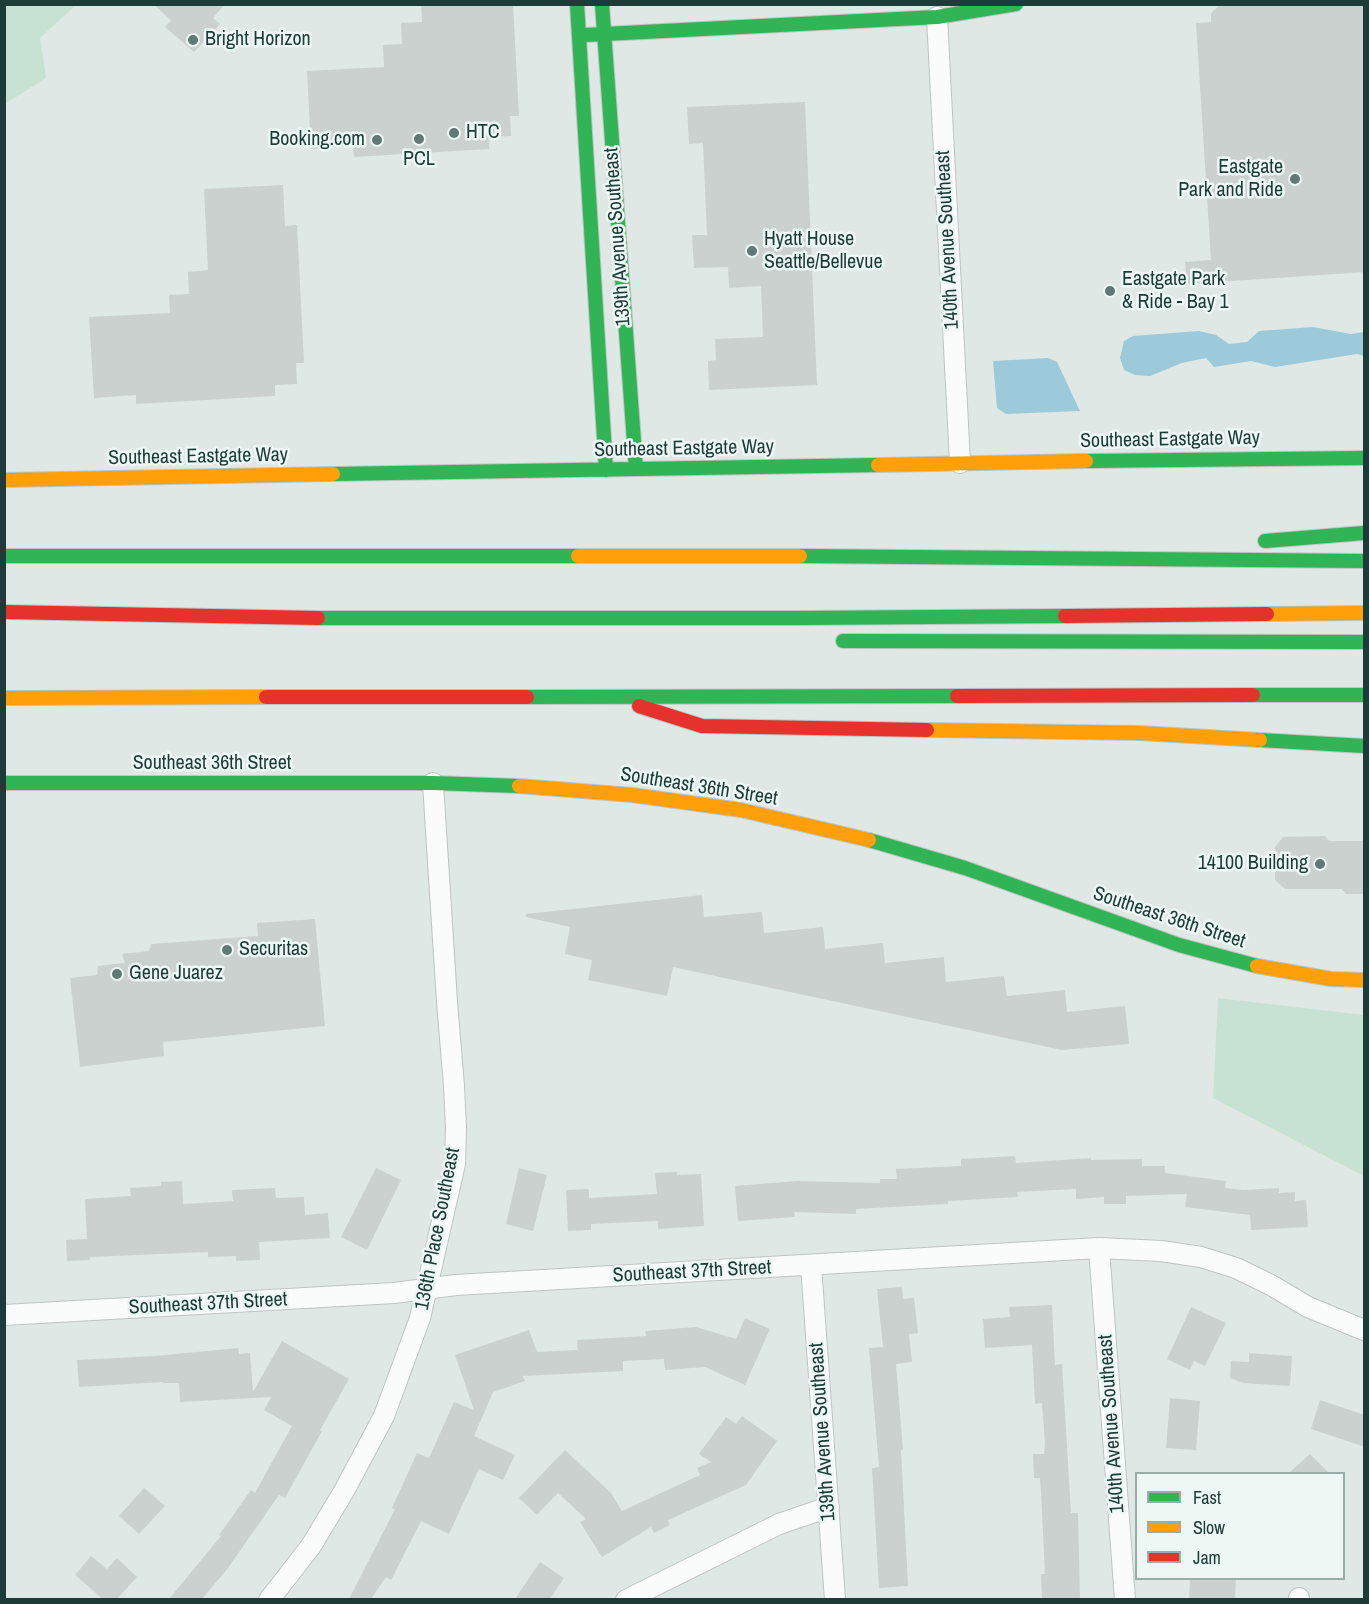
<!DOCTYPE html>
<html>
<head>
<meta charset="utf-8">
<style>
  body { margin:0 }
  #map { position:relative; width:1369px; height:1604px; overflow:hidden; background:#e0e8e5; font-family:"Archivo Narrow",sans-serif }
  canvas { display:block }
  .frame { position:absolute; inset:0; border:6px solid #1d3b37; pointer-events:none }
  .legend { position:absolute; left:1135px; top:1472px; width:210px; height:108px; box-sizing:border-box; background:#edf7f3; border:2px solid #9aaca8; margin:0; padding:8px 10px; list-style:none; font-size:18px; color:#1d3b37 }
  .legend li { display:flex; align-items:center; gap:12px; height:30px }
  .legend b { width:30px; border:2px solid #9aaca8 }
</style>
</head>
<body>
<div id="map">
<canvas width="1369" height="1604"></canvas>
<div class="frame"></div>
<ul class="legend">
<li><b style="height:8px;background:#30b455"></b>Fast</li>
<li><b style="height:8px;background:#ff9f0a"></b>Slow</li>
<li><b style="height:8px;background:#e5322d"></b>Jam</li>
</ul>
</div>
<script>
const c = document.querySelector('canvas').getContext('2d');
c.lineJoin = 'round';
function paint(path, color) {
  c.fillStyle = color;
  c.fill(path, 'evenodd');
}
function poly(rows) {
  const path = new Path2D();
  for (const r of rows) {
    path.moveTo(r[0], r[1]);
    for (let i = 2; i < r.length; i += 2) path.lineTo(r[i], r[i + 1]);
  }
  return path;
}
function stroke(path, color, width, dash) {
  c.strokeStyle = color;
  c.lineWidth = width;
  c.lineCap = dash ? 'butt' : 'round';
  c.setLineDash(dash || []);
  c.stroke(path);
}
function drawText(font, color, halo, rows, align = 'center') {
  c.font = font + ' "Archivo Narrow",sans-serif';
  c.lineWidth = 5;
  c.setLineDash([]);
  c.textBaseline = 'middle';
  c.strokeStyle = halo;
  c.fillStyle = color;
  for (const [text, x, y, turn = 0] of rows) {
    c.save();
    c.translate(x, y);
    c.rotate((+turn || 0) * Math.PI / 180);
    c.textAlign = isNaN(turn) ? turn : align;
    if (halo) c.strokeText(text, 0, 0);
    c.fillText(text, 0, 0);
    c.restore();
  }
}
const green = poly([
  [5,4,76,5,40,38,46,78,5,104],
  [1218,998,1364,1015,1364,1176,1213,1098]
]);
const water = poly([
  [1313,327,1351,334,1364,332,1364,356,1357,354,1275,367,1251,361,1214,367,1206,358,1182,363,1150,376,1135,375,1124,370,1120,358,1124,341,1133,336,1199,331,1216,335,1229,344,1247,342,1259,331],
  [1048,358,1057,362,1080,411,1006,414,997,408,993,361]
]);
const building = poly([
  [153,4,225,4,213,18,220,24,194,52,165,27,171,20],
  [421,4,513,4,519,116,510,116,511,136,489,137,489,149,354,157,353,146,311,149,307,71,384,67,383,45,402,44,401,23,422,22],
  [1221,4,1365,4,1365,272,1187,284,1185,262,1211,260,1196,23,1211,22,1211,13],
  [805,102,817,385,709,390,708,361,716,360,715,339,763,337,761,286,729,288,728,267,694,268,692,235,707,235,703,143,689,144,687,107],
  [283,185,285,226,297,225,304,363,296,363,297,384,275,385,275,396,136,404,136,395,94,398,89,317,170,313,169,295,189,294,188,272,208,270,204,189],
  [1325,836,1329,841,1365,841,1365,894,1346,894,1342,889,1285,889,1275,880,1275,847,1283,837],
  [702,895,704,917,762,912,764,933,823,927,825,949,883,943,885,963,944,957,946,982,1004,976,1007,996,1065,990,1067,1012,1125,1006,1129,1044,1062,1050,673,967,667,996,588,980,592,960,565,954,570,927,526,917,526,914],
  [315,919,325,1026,163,1042,164,1056,80,1067,70,978,97,975,98,966,125,963,122,954,149,951,151,944,258,936,257,923],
  [1015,1156,1016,1163,1091,1158,1091,1160,1142,1159,1142,1166,1165,1166,1165,1173,1226,1181,1225,1188,1243,1190,1279,1188,1279,1193,1295,1192,1295,1201,1306,1200,1308,1227,1251,1230,1250,1215,1185,1207,1187,1194,1126,1196,1126,1204,1104,1204,1104,1197,1076,1199,1076,1189,1017,1192,1018,1197,948,1201,948,1204,856,1209,856,1214,794,1212,795,1217,738,1221,735,1186,797,1181,880,1183,880,1179,897,1179,896,1169,961,1166,961,1159],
  [376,1168,401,1180,367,1250,341,1237],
  [519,1168,547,1175,533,1231,506,1224],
  [677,1172,677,1175,701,1174,704,1226,658,1229,658,1221,591,1224,591,1230,568,1231,566,1190,589,1189,589,1198,657,1194,655,1173],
  [182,1181,183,1204,233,1201,232,1190,275,1188,276,1198,304,1197,305,1215,328,1213,330,1238,259,1242,260,1260,236,1261,236,1256,208,1257,208,1252,90,1257,90,1260,67,1261,66,1240,87,1239,85,1199,131,1196,130,1188,161,1186,161,1182],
  [902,1287,903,1299,914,1298,918,1333,909,1334,912,1362,896,1364,903,1450,901,1450,908,1586,879,1588,872,1468,879,1467,869,1348,883,1347,877,1289],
  [1052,1305,1055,1365,1062,1364,1071,1513,1078,1513,1080,1599,1042,1599,1041,1574,1045,1574,1041,1492,1040,1478,1034,1478,1033,1454,1044,1454,1045,1443,1042,1403,1035,1404,1032,1345,985,1348,983,1319,1010,1317,1009,1307],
  [1191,1307,1226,1323,1205,1366,1194,1361,1190,1370,1167,1359],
  [745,1318,770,1329,745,1385,705,1367,665,1370,664,1359,623,1361,623,1371,523,1376,525,1381,493,1392,474,1436,515,1455,503,1480,479,1469,449,1534,421,1521,391,1580,386,1577,371,1599,349,1599,395,1509,392,1508,417,1453,429,1458,454,1402,474,1410,455,1355,529,1330,537,1352,578,1350,577,1340,646,1336,645,1331,696,1327,736,1339],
  [282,1341,349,1379,320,1430,322,1431,285,1498,279,1495,228,1568,202,1599,169,1599,221,1536,219,1535,251,1490,255,1493,292,1426,264,1410,271,1397,180,1402,179,1383,163,1383,163,1382,79,1387,77,1360,155,1356,238,1348,239,1354,250,1353,253,1392],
  [1249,1353,1292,1356,1290,1386,1243,1383,1230,1378,1231,1361,1249,1362],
  [1170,1398,1200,1401,1196,1450,1166,1448],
  [1320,1400,1365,1415,1365,1447,1311,1429],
  [742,1416,777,1441,746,1485,668,1520,670,1525,654,1533,651,1527,602,1557,580,1522,586,1519,558,1493,537,1515,519,1498,565,1450,611,1493,622,1511,700,1475,697,1468,711,1462,699,1454,726,1417,736,1424],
  [1310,1454,1329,1473,1289,1473],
  [144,1488,165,1506,139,1534,119,1516],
  [91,1556,107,1569,117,1558,137,1577,117,1599,103,1599,75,1575],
  [540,1562,564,1578,550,1599,515,1599],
  [1190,1578,1236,1578,1235,1599,1189,1599]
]);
const street = poly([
  [937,17,960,463],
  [1099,1248,1125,1600],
  [811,1265,835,1600],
  [4,1315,394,1293,456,1285,1099,1248,1161,1251,1201,1257,1236,1268,1271,1285,1308,1307,1364,1330],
  [269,1600,311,1546,344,1491,384,1416,420,1318,455,1164,456,1128,454,1086,447,1002,433,783],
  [626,1600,779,1524,829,1507],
  [1299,1600,1299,1598]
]);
const fast = poly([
  [577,4,606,470],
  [602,4,636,469],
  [585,35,937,17,1016,4],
  [1086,461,1364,458],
  [333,474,878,465],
  [1265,541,1364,533],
  [4,556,578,556],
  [800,556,1364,561],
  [318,618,800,618,1065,616],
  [843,641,1364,642],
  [1253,695,1364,695],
  [527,697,957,696],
  [1260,740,1364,746],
  [4,783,433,783,519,786],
  [869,840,965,868,1179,945,1257,966]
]);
const slow = poly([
  [878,465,1086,461],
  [4,480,333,474],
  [578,556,800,556],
  [1267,614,1364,613],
  [4,698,266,697],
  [927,730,1139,733,1260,740],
  [519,786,632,795,741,810,869,840],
  [1257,966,1331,979,1364,980]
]);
const jam = poly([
  [4,612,318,618],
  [1065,616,1267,614],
  [957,696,1253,695],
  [266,697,527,697],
  [639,706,702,726,927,730]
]);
const markers = [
  [193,40,6,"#617874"],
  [454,133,6,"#617874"],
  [419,139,6,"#617874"],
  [377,140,6,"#617874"],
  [1295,179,6,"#617874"],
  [752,251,6,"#617874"],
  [1110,291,6,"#617874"],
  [1320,864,6,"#617874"],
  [227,950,6,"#617874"],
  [117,974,6,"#617874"]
];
const poiNames = [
  ["Bright Horizon",205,40],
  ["HTC",466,133],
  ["Booking.com",365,140,"right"],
  ["PCL",419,160,"center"],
  ["Eastgate",1283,168,"right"],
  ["Park and Ride",1283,191,"right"],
  ["Hyatt House",764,240],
  ["Seattle/Bellevue",764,263],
  ["Eastgate Park",1122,280],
  ["& Ride - Bay 1",1122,303],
  ["14100 Building",1308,864,"right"],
  ["Securitas",239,950],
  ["Gene Juarez",129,974]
];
const streetNames = [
  ["139th Avenue Southeast",618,237,-94],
  ["140th Avenue Southeast",948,240,-93],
  ["Southeast Eastgate Way",1170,440,-1],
  ["Southeast Eastgate Way",684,449,-1],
  ["Southeast Eastgate Way",198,457,-1],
  ["Southeast 36th Street",212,764],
  ["Southeast 36th Street",699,787,9],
  ["Southeast 36th Street",1169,918,18],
  ["136th Place Southeast",438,1229,-79],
  ["Southeast 37th Street",692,1272,-3],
  ["Southeast 37th Street",208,1304,-3],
  ["140th Avenue Southeast",1112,1424,-94],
  ["139th Avenue Southeast",823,1432,-94]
];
paint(green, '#c7e2d3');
paint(water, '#9ccada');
paint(building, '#cad1cf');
stroke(street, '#bdc5c2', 22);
stroke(fast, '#bcc5c3', 16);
stroke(slow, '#bcc5c3', 16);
stroke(jam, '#bcc5c3', 16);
stroke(street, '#fafcfb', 20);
stroke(fast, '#30b455', 14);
stroke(slow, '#ff9f0a', 14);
stroke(jam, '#e5322d', 14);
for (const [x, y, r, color] of markers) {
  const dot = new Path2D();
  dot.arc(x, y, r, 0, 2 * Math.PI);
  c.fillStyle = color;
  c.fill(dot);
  stroke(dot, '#edf7f3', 2);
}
drawText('20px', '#1d3b37', '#edf7f3', poiNames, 'left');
drawText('20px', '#1d3b37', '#edf7f3', streetNames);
</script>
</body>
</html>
